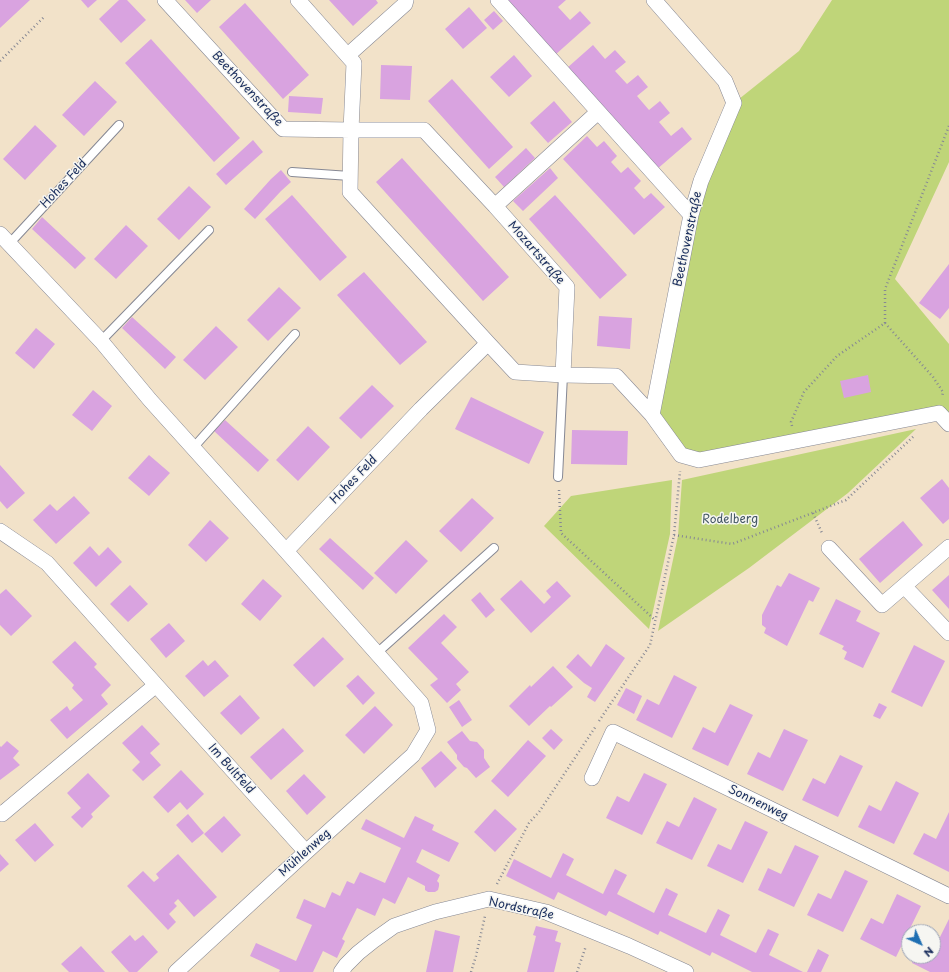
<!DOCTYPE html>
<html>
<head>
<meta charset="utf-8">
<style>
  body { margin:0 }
  #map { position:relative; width:949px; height:972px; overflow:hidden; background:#f2e2c9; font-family:"Playpen Sans",sans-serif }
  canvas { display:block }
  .north { position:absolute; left:901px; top:924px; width:40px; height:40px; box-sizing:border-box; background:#f6f6f2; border:1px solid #9ea6b7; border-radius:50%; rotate:135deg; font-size:11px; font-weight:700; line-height:16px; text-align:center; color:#1b2f5e }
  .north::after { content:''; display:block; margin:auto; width:14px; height:18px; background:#1f6fb2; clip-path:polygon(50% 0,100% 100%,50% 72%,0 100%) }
</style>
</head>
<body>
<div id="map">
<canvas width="949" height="972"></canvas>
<div class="north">N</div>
</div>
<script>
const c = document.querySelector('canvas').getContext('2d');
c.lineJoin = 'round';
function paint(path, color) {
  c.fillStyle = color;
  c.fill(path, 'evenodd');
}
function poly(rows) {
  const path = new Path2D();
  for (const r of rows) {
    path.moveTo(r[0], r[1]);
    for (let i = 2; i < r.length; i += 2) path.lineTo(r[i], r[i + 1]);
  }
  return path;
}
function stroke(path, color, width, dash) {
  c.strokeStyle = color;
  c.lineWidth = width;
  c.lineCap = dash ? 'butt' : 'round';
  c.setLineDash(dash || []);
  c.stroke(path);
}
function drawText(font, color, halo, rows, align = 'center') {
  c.font = font + ' "Playpen Sans",sans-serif';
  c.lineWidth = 3;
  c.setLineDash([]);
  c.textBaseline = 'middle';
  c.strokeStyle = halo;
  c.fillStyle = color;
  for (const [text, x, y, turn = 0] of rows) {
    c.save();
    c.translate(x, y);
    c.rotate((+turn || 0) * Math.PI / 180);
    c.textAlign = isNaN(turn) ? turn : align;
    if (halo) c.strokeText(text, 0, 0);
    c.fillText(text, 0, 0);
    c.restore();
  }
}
const green = poly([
  [832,0,949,0,949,162,895,279,949,344,949,423,939,413,699,460,681,455,652,415,691,215,734,103,799,51],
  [916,429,848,493,749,568,658,631,678,536,682,480],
  [672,480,670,534,649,629,544,526,571,496]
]);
const building = poly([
  [0,0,30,0,0,28],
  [81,0,97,0,88,8],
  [119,0,127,0,146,20,121,43,99,19],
  [185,0,211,0,197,13],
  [329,0,376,0,378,3,353,26],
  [507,0,566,0,558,7,570,20,580,11,591,23,555,55],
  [245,3,309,75,283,99,219,27],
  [469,7,487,28,463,49,445,29],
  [494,11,503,21,493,30,484,20],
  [151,39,240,138,214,162,125,63],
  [593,45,605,59,615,50,626,62,615,71,627,84,638,75,648,87,637,96,649,110,660,101,670,113,659,122,671,136,682,127,692,139,656,170,567,68],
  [514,55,532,76,509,97,490,77],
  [381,65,412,66,410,100,380,99],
  [452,79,513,147,489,169,428,101],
  [95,81,117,102,84,136,62,115],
  [289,96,323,98,321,114,288,112],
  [554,101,572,122,548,143,530,123],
  [35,125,57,146,25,180,3,159],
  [587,136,597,147,604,141,617,156,611,162,621,173,628,167,641,181,634,188,644,199,651,193,665,207,634,235,563,159],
  [253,140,263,152,226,185,216,174],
  [526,148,535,158,504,187,495,177],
  [402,158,509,277,483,301,376,182],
  [550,168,558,178,523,211,513,201],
  [281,170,291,182,281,191,255,219,244,209,271,179],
  [189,186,211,207,179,240,157,219],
  [292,195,347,257,320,281,265,219],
  [555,195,627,275,600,299,529,219],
  [42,217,86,258,75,269,32,229],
  [126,225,148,246,116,279,94,259],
  [949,264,949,308,940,319,919,303],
  [364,272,427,342,400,365,337,295],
  [279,287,301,308,268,341,247,320],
  [599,316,632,318,630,349,597,346],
  [132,317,176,357,165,369,122,328],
  [216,326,238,347,205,380,183,360],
  [36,328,55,344,34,369,15,353],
  [868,375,871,392,844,398,840,381],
  [372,385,394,406,361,439,339,418],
  [93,390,112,406,92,431,72,415],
  [471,397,544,432,529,464,455,429],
  [225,420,269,460,258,472,214,431],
  [308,426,330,447,298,481,276,460],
  [572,430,628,431,627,465,571,464],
  [149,455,170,473,149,496,128,478],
  [0,465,25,493,7,509,0,501],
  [942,479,949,488,949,519,943,524,920,498],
  [74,496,90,513,56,544,33,520,50,504,57,511],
  [472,498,494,518,461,552,439,531],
  [210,520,229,538,206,562,188,545],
  [903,521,923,545,880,583,859,559],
  [330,538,374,578,363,590,319,549],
  [406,540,428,561,396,594,374,573],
  [90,546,99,556,108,547,122,562,96,587,73,563],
  [789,573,820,588,813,602,809,600,787,646,764,633,766,628,762,625,762,615,777,585,781,587],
  [949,575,949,609,932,590],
  [263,579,282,596,260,621,241,604],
  [521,580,544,604,551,597,546,591,557,581,571,596,531,633,500,599],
  [130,585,148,604,128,622,110,604],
  [6,589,32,616,11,636,0,625,0,594],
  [480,592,495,610,486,618,471,600],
  [836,599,861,611,856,621,880,633,863,668,844,659,847,652,842,649,844,646,819,634],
  [444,614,457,627,441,643,469,672,456,684,461,690,447,703,430,685,438,679,408,648],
  [169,623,185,641,166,658,150,639],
  [323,637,344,659,314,687,293,665],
  [75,641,97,664,94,667,111,685,101,695,108,704,67,739,50,720,67,706,70,711,83,700,72,688,74,685,52,662],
  [606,644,625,658,595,702,587,697,592,688,584,683,566,667,578,654,591,667],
  [914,645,945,661,922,707,891,692],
  [203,660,208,666,215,660,229,676,204,697,185,676],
  [553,666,573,687,551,707,550,706,529,726,509,706,530,685,531,687],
  [358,675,375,693,363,705,346,686],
  [674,675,697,687,672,738,636,720,647,699,659,705],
  [626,688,642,696,634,714,617,705],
  [240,695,260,718,241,735,220,713],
  [459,700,472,720,462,727,449,707],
  [879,703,887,707,880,719,873,716],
  [730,704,753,715,728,766,692,749,703,727,715,733],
  [375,706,393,725,364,754,345,735],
  [142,725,160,744,150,753,161,765,143,781,132,770,140,762,122,743],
  [283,728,304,751,271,780,250,757],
  [551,729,563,740,554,750,542,738],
  [784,729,808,740,783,791,747,774,758,752,770,758],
  [462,731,470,741,477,742,484,750,484,758,490,767,476,778,467,768,464,767,457,759,457,755,447,742],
  [528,740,546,756,508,797,491,781],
  [7,741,19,751,13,758,20,765,0,780,0,746,1,747],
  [441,751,457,768,435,788,421,768],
  [840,755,863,766,838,817,802,800,813,778,825,784],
  [181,770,204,794,187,810,180,802,168,813,153,797],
  [88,773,110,796,91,814,93,817,82,828,71,817,81,808,67,793],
  [644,773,667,784,642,835,606,818,617,796,629,802],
  [304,774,326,797,307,815,286,791],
  [896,781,919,793,894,844,858,827,869,805,881,811],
  [694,797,717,809,692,860,656,843,667,821,679,827],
  [495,809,517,829,495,852,474,832],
  [949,812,949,872,913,854,924,833,936,839],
  [188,814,204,833,192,843,176,825],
  [224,816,241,835,222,853,204,834],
  [415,816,434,825,432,830,459,843,449,862,422,849,416,862,440,875,437,881,439,883,439,886,438,890,435,892,428,892,425,890,425,886,408,877,395,904,383,898,375,916,357,908,342,939,345,941,337,958,323,951,313,972,279,972,280,970,250,956,256,943,296,961,312,925,296,918,304,899,325,908,332,892,340,896,347,881,354,884,360,872,385,883,401,848,361,829,366,819,404,838],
  [745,821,768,832,743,883,707,866,718,844,731,850],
  [35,823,54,845,35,862,15,840],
  [795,845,819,856,794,907,758,890,768,868,781,874],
  [563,853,574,859,566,875,603,894,615,869,627,875,617,894,654,913,666,888,678,894,668,915,706,933,718,909,730,915,720,935,756,953,768,929,779,934,769,955,803,972,752,972,712,952,710,956,660,931,658,935,609,911,606,916,558,892,554,900,506,876,514,859,551,878],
  [0,854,9,864,0,872],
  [178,854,217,897,194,917,178,899,174,903,177,906,169,914,176,922,168,930,127,886,143,871,154,882,159,878,156,874],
  [845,870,868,881,843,932,807,915,818,893,831,899],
  [897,894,921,906,896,957,860,939,871,918,883,924],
  [949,919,949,972,930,972,912,963,915,956,933,956,933,947,935,947],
  [536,926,558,931,555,941,561,943,554,972,527,972,536,936,533,935],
  [435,930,460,936,453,972,426,972],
  [130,935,135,941,143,935,158,952,137,972,129,972,111,952],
  [81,946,105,972,69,972,61,964],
  [818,949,829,955,821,972,807,972]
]);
const path = poly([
  [0,61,44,17],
  [885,323,933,377,943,392,942,397],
  [792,426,791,422,804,392,837,356,885,323,885,289,949,126],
  [559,490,561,533,655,620],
  [813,513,822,533],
  [674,535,732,544,846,500,915,435],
  [599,721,650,645,674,535,680,471],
  [497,884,529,823,539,812,596,726],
  [471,972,476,956,485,916],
  [577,972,586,946]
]);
const lane = poly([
  [292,172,350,176],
  [9,244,119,125],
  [101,341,209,230],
  [193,448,295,334],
  [558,477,563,375],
  [377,653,494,548]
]);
const street = poly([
  [165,0,283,129,351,130,424,130,495,206,567,287,563,375],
  [298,0,354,63,351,130,350,192,488,343,515,372,563,375,616,376,652,415,681,455,699,460,939,413,949,424],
  [498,0,691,215],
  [348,55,405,4,406,0],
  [495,206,598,112],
  [0,234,101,341,150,400,286,551,421,703,428,730,413,755,306,852,176,972],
  [652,415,691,215,701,181,734,103,725,81,654,0],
  [0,531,47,563,156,685],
  [949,547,904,586,949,633],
  [829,548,882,605,904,586],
  [286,551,421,409,488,343],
  [592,778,613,732,949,896],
  [0,813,2,814,156,685,306,852],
  [341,972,346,965,358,953,373,941,394,926,435,912,489,899,546,912,629,946,686,972]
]);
const streetNames = [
  ["Beethovenstraße",247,89,47],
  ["Hohes Feld",64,184,-47],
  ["Beethovenstraße",688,239,-78],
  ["Mozartstraße",536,253,49],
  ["Hohes Feld",354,480,-46],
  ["Im Bultfeld",231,769,48],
  ["Sonnenweg",758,803,26],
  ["Mühlenweg",305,853,-42],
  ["Nordstraße",521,909,12]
];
const parkNames = [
  ["Rodelberg",730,520]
];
paint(green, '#bfd579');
paint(building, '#d9a3e0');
stroke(lane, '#868894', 10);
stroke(street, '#868894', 16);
stroke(path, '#868894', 2.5, [1, 3]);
stroke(lane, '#fff', 8);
stroke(street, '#fff', 15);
drawText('12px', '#1b2f5e', '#f6f6f2', streetNames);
drawText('12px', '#445865', '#f6f6f2', parkNames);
</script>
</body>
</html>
